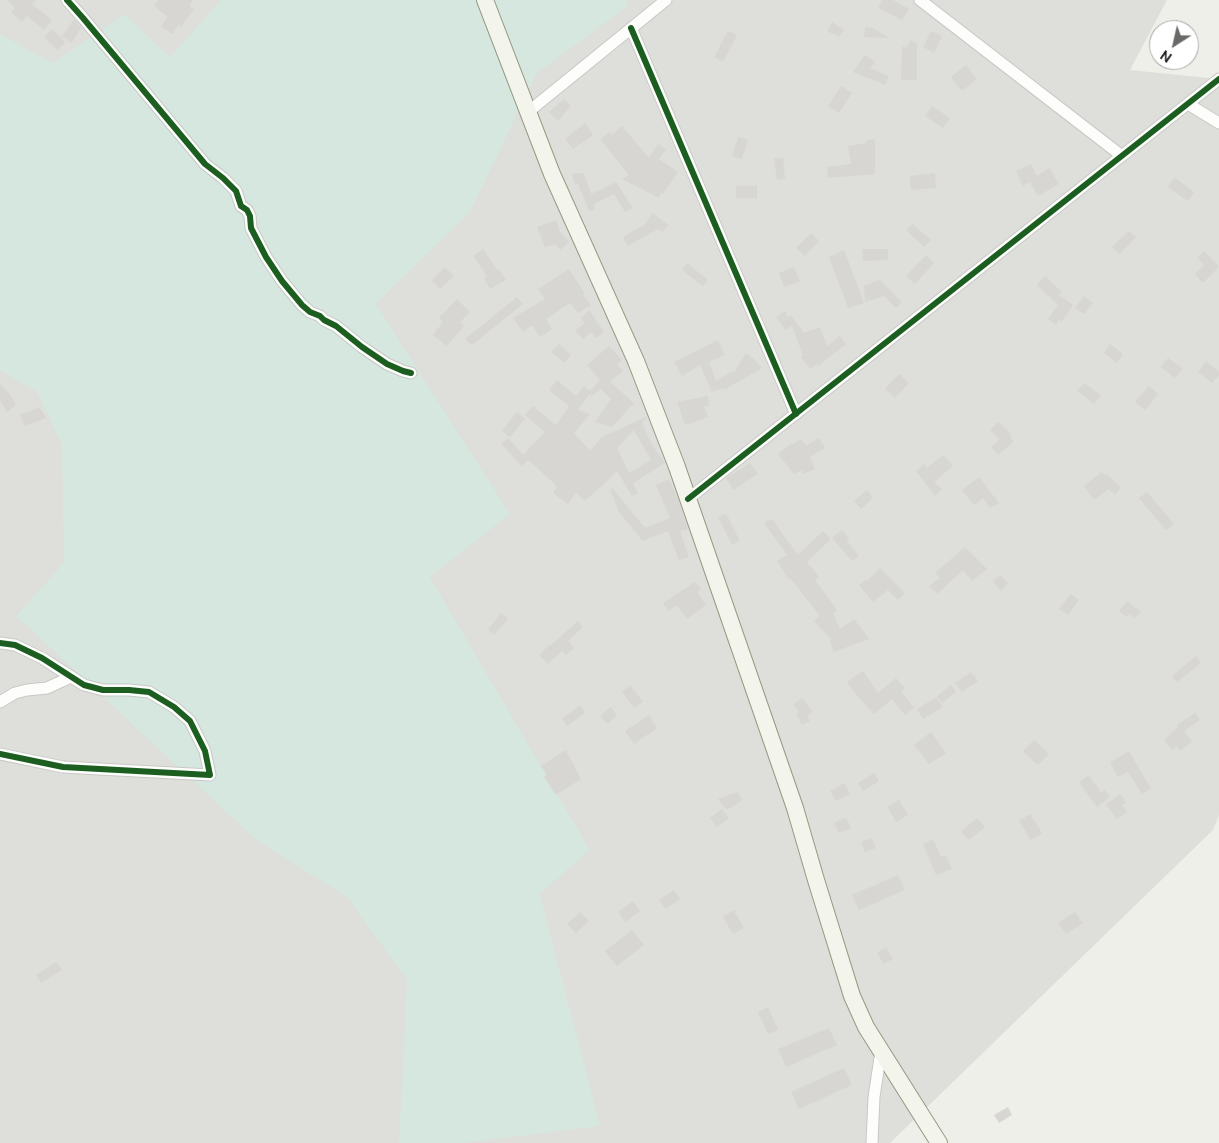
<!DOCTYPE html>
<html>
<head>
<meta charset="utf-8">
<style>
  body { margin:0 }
  #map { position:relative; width:1219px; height:1143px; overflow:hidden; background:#efefea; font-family:Ubuntu,sans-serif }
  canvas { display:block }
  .north { position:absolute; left:1149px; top:20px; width:50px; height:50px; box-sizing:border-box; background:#fff; border:1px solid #a6a6a6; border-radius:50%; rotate:215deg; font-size:14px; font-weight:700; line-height:20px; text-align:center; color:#212121 }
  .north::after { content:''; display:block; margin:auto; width:18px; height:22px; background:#696967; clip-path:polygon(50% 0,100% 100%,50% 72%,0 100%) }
</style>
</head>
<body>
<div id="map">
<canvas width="1219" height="1143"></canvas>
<div class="north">N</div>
</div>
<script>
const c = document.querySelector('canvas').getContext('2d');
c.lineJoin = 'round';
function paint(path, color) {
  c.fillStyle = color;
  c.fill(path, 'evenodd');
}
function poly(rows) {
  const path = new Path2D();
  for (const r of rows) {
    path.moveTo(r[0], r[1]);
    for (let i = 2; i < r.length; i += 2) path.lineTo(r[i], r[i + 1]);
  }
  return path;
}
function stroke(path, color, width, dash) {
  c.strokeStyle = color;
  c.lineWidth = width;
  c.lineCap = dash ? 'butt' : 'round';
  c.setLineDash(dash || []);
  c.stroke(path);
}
const residential = poly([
  [0,0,1167,0,1130,70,1219,79,1219,815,1213,830,890,1143,0,1143]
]);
const wetland = poly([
  [221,0,628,0,625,8,537,73,470,212,376,304,510,514,430,577,590,850,540,894,600,1126,464,1143,399,1143,407,980,347,897,255,839,16,616,64,562,62,445,37,392,0,370,0,34,53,63,125,14,170,57]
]);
const building = poly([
  [7,0,36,0,32,4,52,20,44,30,27,16,22,22,11,12,15,8],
  [158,0,193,0,189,6,194,9,181,27,178,25,172,34,161,26,168,17,154,6],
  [882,0,893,0,909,9,902,20,878,8],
  [74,19,81,28,71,43,62,36],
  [832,22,844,30,839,37,827,31],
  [865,27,873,28,890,38,864,37],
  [52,29,65,42,58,50,44,37],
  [728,31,737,35,723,62,714,57],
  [931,31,942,36,934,53,923,47],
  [911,40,917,44,917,80,901,80,902,46,906,48],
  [865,55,875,62,870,68,889,76,885,85,853,72],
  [966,65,977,79,962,91,951,77],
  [841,86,852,93,839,113,828,106],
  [564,99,571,106,558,121,549,112],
  [932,106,950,118,943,128,925,116],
  [585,123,593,135,573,149,565,139],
  [622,126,649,158,658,144,666,149,659,159,678,172,663,194,661,193,659,198,622,179,629,175,600,139,610,132,612,135],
  [738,137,748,140,742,159,732,156],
  [875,139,875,174,828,178,827,167,851,164,848,146,866,143,866,140],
  [774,158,783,158,785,179,777,180],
  [1031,164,1037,176,1049,168,1059,184,1038,196,1030,182,1023,186,1016,171],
  [584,173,591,194,616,182,633,208,625,212,614,194,594,204,595,209,589,211,578,184,575,185,572,174],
  [935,173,936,188,911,190,910,176],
  [1174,177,1194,192,1188,201,1168,187],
  [736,186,757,186,757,198,736,198],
  [653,213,668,225,663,232,658,229,628,246,623,237,645,224],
  [556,220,560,232,569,242,560,250,556,244,545,247,537,227],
  [912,224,931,240,924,247,906,230],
  [1129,231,1136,237,1120,254,1112,247],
  [811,233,819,241,805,256,796,248],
  [483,249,497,270,499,269,506,280,490,289,484,278,487,276,473,256],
  [862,249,888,249,888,260,863,261],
  [844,250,864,303,848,308,829,257],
  [1204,251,1219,267,1203,283,1195,274,1204,265,1197,258],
  [926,255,934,263,915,284,906,276],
  [687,263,708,280,703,286,682,270],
  [445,267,454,276,440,289,432,280],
  [794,267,800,281,784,287,779,273],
  [569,269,585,294,583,295,591,305,578,313,570,303,546,319,552,329,540,337,532,325,523,332,513,318,545,299,538,289],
  [1045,276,1062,292,1059,295,1073,305,1061,322,1059,320,1056,325,1048,319,1058,305,1037,285],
  [880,280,902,302,896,308,884,296,865,302,864,286],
  [1084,296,1093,303,1084,314,1075,308],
  [517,297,523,304,472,345,465,339],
  [457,299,470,312,460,322,464,326,447,346,433,335,443,322,439,318],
  [589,310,604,332,596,338,591,332,583,339,575,331,585,323,581,318],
  [785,311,788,317,791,315,804,333,820,327,827,346,840,336,846,344,818,366,817,364,810,369,801,357,803,355,792,326,785,330,776,317],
  [718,340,725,355,709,362,716,381,733,371,734,373,746,353,754,359,762,368,722,391,725,387,712,392,700,365,682,376,674,362],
  [559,344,571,355,564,363,551,352],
  [1110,344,1123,354,1117,363,1104,353],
  [609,346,622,360,617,364,623,371,610,382,634,403,612,427,595,422,611,399,601,389,592,396,589,394,578,410,590,414,574,433,590,451,602,437,646,417,647,418,642,423,646,431,645,431,659,456,660,455,665,463,633,483,638,493,632,496,617,471,602,486,584,501,576,492,568,504,553,493,557,486,525,457,528,460,522,466,501,444,508,438,523,455,545,432,525,415,533,406,556,425,569,406,549,390,557,380,576,396,584,386,590,391,600,380,587,365],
  [634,430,651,460,629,473,617,448],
  [1168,358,1183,369,1175,378,1161,367],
  [1206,361,1219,372,1219,375,1212,383,1198,372],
  [899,374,909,383,895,398,885,389],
  [0,383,10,395,16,405,7,412,0,400],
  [1084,383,1101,395,1094,404,1077,391],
  [1149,386,1158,394,1145,410,1135,402],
  [708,396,709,406,704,406,708,417,685,425,677,402],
  [39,407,46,418,25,426,20,415],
  [517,412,525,419,510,437,502,431],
  [998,422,1011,434,1010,436,1013,442,998,455,991,447,1000,439,990,430],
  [819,438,825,448,810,457,815,469,803,474,802,470,794,474,778,454,792,443,793,444,801,439,806,446],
  [943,455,953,466,934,482,942,489,935,496,916,471,924,464,927,468],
  [750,463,758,474,733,490,726,478],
  [1102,472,1104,475,1106,474,1121,487,1115,495,1109,489,1094,500,1084,486],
  [979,477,999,503,990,508,983,498,974,505,962,490],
  [669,479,679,502,688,529,680,531,689,557,679,560,668,531,643,541,619,512,610,489,612,488,645,528,670,518,656,485],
  [867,490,873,498,861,509,854,501],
  [1147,492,1174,524,1166,530,1139,498],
  [726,513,740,541,732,545,718,517],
  [772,519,798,555,823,531,831,539,807,562,819,577,815,580,837,610,833,613,840,629,854,619,869,639,834,652,830,641,832,640,814,621,820,616,791,579,789,580,777,561,787,555,764,523],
  [842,530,849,539,847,541,859,556,852,561,832,538],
  [965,547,987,569,972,581,963,570,937,594,929,586,940,578,935,573],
  [880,568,905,593,898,600,888,590,873,602,859,585,866,580,867,581],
  [1000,575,1008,583,1001,591,993,582],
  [695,582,701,589,697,592,706,605,687,619,677,605,669,611,663,603],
  [1071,594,1079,600,1068,615,1059,609],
  [1127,601,1141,612,1135,618,1130,614,1127,617,1119,611],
  [501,613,508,619,494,635,488,630],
  [578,621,583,627,568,641,574,648,566,655,562,651,548,664,539,655,549,645,550,646],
  [1196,656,1201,663,1177,682,1172,676],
  [863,671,878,693,896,678,905,688,901,691,914,708,905,715,892,699,874,714,855,693,847,682],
  [971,672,978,681,962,692,955,683],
  [630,685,643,702,634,708,622,692],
  [951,685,956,692,942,703,937,696],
  [936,697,943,707,923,719,917,709],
  [802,698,813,712,807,716,810,721,802,725,796,714,799,712,793,705],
  [580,705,585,713,567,726,562,719],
  [611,707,617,716,607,724,600,716],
  [1195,713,1200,720,1184,731,1192,741,1180,751,1177,746,1172,750,1164,740,1178,727,1177,725],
  [649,715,657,728,634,744,625,731],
  [931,732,946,753,929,764,914,745],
  [1034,740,1049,754,1038,765,1023,751],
  [566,750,581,779,556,795,544,777,547,774,541,766],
  [1129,751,1151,789,1142,794,1128,772,1118,777,1110,762],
  [874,773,879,781,863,791,858,783],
  [1089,775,1101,793,1105,790,1110,797,1097,807,1079,782],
  [844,783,850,794,836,801,830,791],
  [737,792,742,800,727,810,718,799],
  [1120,794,1126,803,1122,805,1127,812,1117,819,1106,804],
  [899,800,908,815,896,822,887,806],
  [722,809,729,818,717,827,710,818],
  [1030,814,1042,833,1031,840,1019,821],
  [846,817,851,828,839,833,834,823],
  [977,818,985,827,969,840,961,831],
  [872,838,876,848,865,852,861,842],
  [933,839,941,857,946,855,952,869,936,875,923,844],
  [898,875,905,890,859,910,852,895],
  [674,890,680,899,666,909,659,900],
  [633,901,640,911,625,922,618,912],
  [734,910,744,928,733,934,723,917],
  [580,912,589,921,576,933,567,924],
  [1075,912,1083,923,1066,934,1058,923],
  [632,930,644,945,617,966,605,951],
  [886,947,893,959,884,964,877,953],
  [56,962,62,970,41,983,36,975],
  [768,1007,778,1030,768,1034,758,1012],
  [829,1028,837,1045,786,1067,778,1049],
  [844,1068,852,1085,799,1109,791,1092],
  [1008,1107,1012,1115,999,1123,994,1115]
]);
const minor = poly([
  [67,0,83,18,205,164,223,178,236,191,241,206,247,210,250,216,251,228,266,257,282,281,302,305,310,312,320,316,324,320,336,326,362,347,387,364,403,371,411,373],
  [920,0,1122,156],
  [631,28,796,414],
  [1188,104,1219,123],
  [528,112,666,0],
  [688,499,1219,79],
  [0,643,15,645,42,658,84,685,103,690,129,690,149,692,174,707,190,721,205,751,210,775,63,767,0,754],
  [0,702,15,693,27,690,47,688,71,677],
  [872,1143,874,1097,881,1051]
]);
const secondary = poly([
  [485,0,552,174,636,361,677,467,795,808,816,880,852,996,866,1027,939,1143]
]);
const cycleway = poly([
  [67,0,83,18,205,164,223,178,236,191,241,206,247,210,250,216,251,228,266,257,282,281,302,305,310,312,320,316,324,320,336,326,362,347,387,364,403,371,411,373],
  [631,28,796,414],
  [688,499,1219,79],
  [0,643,15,645,42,658,84,685,103,690,129,690,149,692,174,707,190,721,205,751,210,775,63,767,0,754]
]);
paint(residential, '#dededb');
paint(wetland, '#d6e7e0');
paint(building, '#d7d6d2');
stroke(minor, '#c8c8c6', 13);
stroke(secondary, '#959b80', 18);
stroke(minor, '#fdfdfc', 11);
stroke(secondary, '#f3f5ec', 16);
stroke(cycleway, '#1b5e20', 6);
</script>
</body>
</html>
